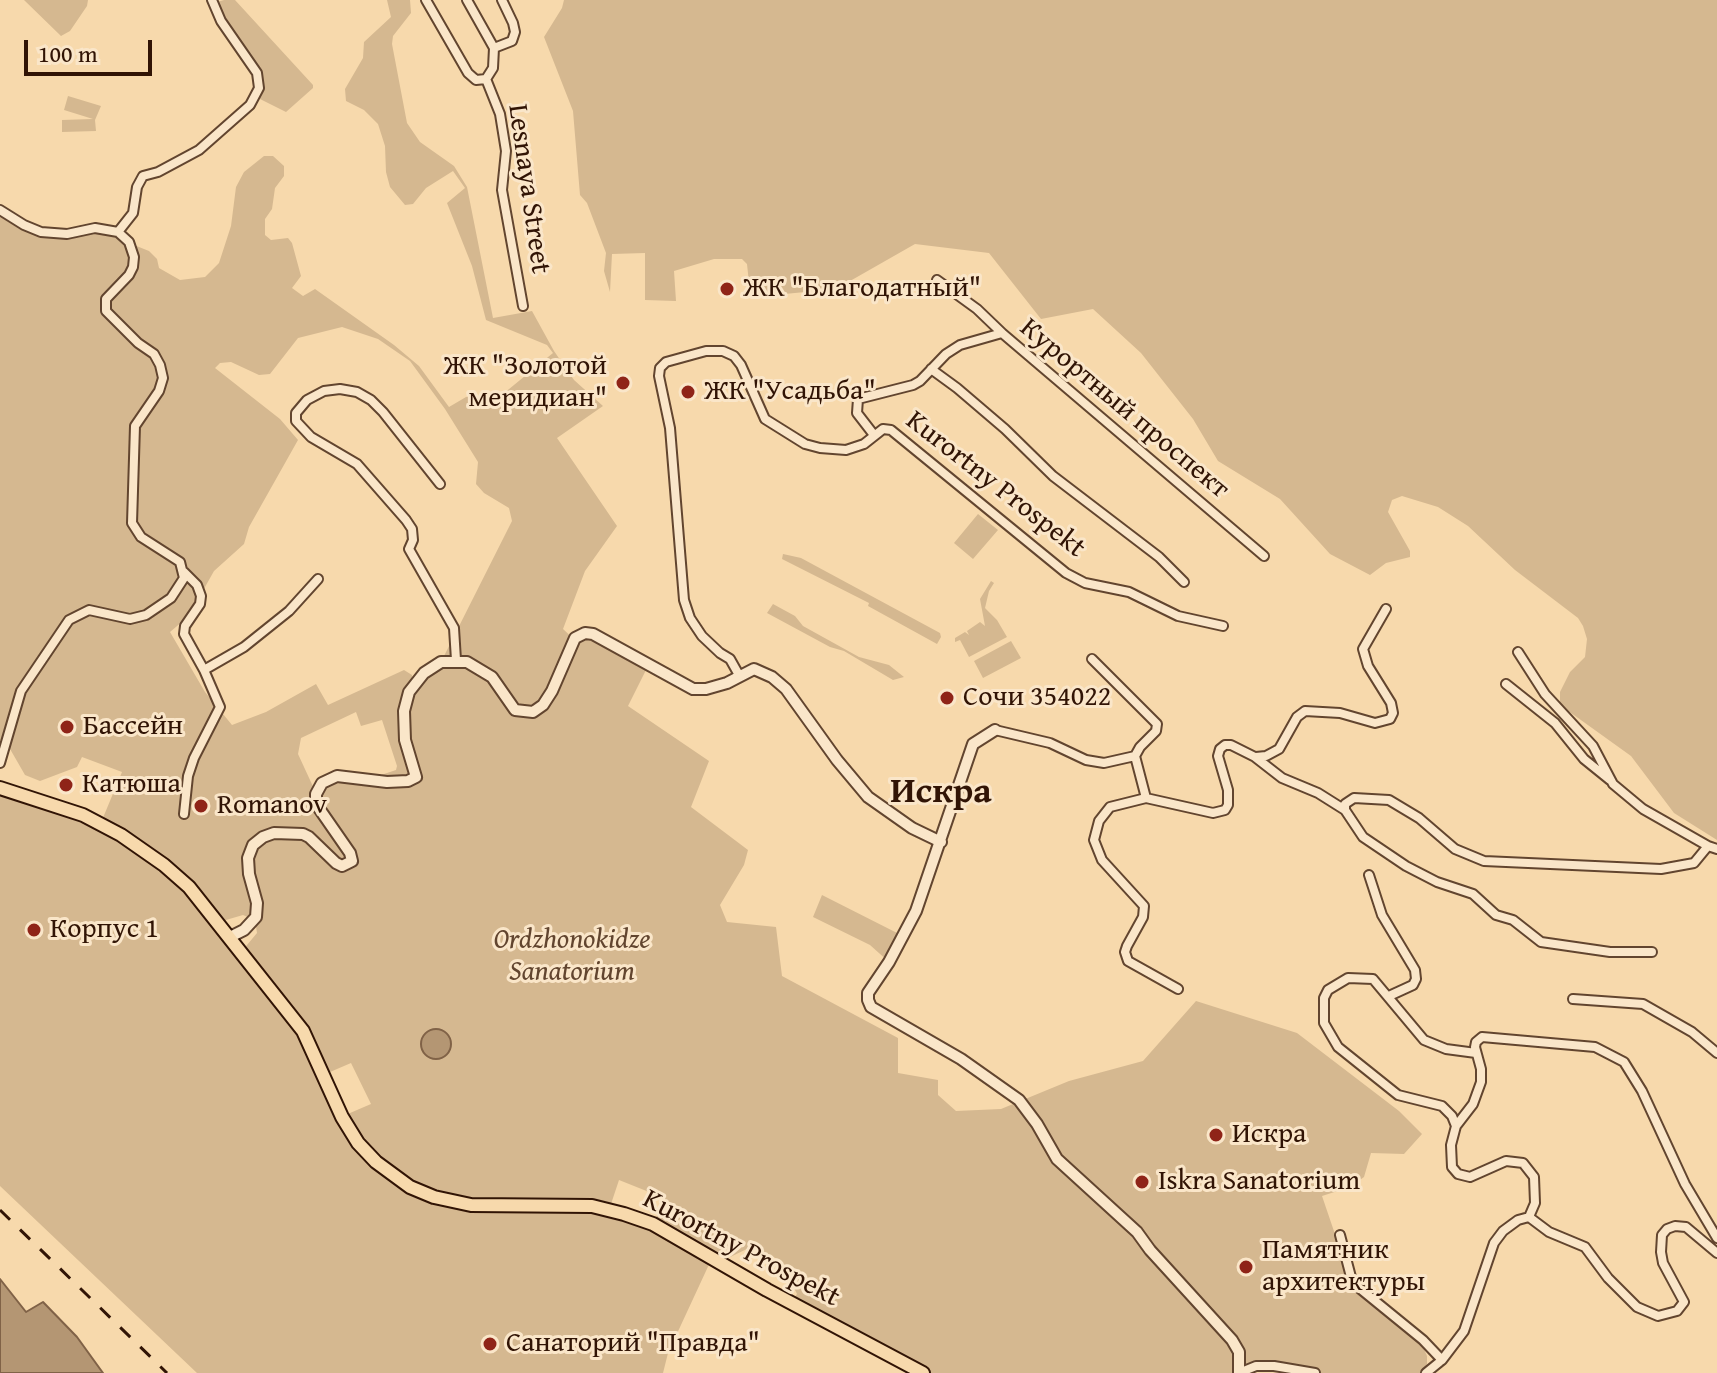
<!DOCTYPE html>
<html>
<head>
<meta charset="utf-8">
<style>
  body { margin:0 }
  #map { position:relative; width:1717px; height:1373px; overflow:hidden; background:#f7d9ac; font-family:"Gentium Book Plus",serif }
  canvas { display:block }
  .scale { position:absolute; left:24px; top:40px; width:128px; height:36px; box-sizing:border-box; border:4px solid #311405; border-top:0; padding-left:10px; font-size:24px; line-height:28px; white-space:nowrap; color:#311405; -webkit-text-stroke:6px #fae6c9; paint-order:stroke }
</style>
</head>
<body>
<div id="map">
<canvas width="1717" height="1373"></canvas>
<div class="scale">100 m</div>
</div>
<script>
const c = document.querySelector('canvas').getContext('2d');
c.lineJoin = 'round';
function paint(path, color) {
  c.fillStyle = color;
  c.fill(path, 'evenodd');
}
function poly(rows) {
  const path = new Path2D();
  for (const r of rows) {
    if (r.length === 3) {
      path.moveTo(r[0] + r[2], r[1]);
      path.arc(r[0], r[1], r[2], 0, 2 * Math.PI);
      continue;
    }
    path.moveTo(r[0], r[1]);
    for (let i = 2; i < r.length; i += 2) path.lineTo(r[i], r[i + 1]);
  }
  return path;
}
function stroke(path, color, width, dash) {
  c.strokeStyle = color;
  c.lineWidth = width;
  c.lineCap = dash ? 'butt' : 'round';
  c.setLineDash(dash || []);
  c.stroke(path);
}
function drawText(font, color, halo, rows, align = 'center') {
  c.font = font + ' "Gentium Book Plus",serif';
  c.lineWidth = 6;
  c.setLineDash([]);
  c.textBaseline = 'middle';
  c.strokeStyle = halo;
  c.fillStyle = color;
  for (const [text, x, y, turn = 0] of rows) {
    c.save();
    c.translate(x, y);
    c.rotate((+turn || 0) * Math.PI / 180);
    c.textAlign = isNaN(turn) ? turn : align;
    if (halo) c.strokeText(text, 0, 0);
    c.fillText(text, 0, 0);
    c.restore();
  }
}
const green = poly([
  [24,0,88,0,87,6,70,31,61,36],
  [224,0,235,0,313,85,313,88,286,112,256,97,259,81,214,3],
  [387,0,410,0,411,13,393,36,392,44,407,123,420,142,454,166,467,187,493,318,532,311,554,351,574,380,603,406,557,438,617,526,585,571,563,629,578,643,586,640,606,642,648,666,628,706,709,761,691,807,748,850,744,865,720,905,727,922,776,927,782,976,898,1038,898,1073,938,1080,938,1095,956,1111,1001,1109,1069,1081,1143,1061,1196,1001,1297,1033,1399,1111,1422,1134,1404,1154,1371,1153,1364,1177,1350,1187,1322,1196,1353,1287,1423,1347,1427,1356,1427,1364,1421,1373,1320,1373,1275,1365,1239,1373,923,1373,793,1300,797,1294,781,1261,753,1246,724,1260,712,1258,668,1353,663,1373,197,1373,0,1186,0,788,100,825,122,772,82,757,77,767,40,781,25,775,6,742,0,740,0,217,22,230,42,235,102,229,123,232,134,245,149,251,157,259,159,268,180,280,205,277,219,263,231,226,236,187,244,172,264,156,273,156,284,166,284,176,275,188,272,209,265,219,265,235,271,240,288,238,292,243,301,276,292,288,303,296,315,289,394,345,419,366,449,407,466,397,503,394,553,353,547,345,486,320,472,266,447,203,465,188,453,171,426,188,413,204,405,205,390,187,386,172,385,146,378,124,364,110,346,101,345,89,363,58,364,42,391,17],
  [342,327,378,339,410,361,445,409,478,462,476,484,484,493,509,508,512,521,441,662,413,682,412,675,404,670,328,705,316,684,266,712,232,725,205,692,170,632,183,621,196,603,214,571,244,544,249,527,298,440,280,419,215,368,220,363,231,362,259,375,270,374,298,338],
  [356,712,361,726,382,720,397,766,396,770,372,778,328,778,316,793,298,754,301,738],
  [243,915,255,920,257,933,242,951,219,922],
  [351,1063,371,1104,343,1116,323,1075],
  [619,1180,664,1198,654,1223,610,1207],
  [564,0,1717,0,1717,840,1674,813,1631,756,1560,705,1560,692,1570,672,1585,657,1587,639,1583,626,1578,618,1515,570,1468,526,1438,507,1402,496,1392,500,1388,512,1410,551,1410,557,1386,563,1370,575,1330,554,1280,499,1218,461,1193,419,1141,353,1093,309,1041,319,989,253,915,244,836,289,764,296,750,292,747,264,742,259,714,259,674,271,676,301,645,300,645,253,612,254,610,292,604,271,606,253,587,203,580,195,573,111,544,37,562,8],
  [68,96,101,106,95,120,96,131,62,132,62,120,93,119,64,110],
  [978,514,998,530,973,559,954,543],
  [783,554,801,558,940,633,941,637,937,644,868,606,869,603,782,559],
  [991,581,994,583,989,591,985,608,997,620,1007,637,969,657,960,640,955,642,955,638,965,632,969,635,967,631,980,622,985,626,980,599],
  [773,604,795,616,803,626,859,657,889,665,904,677,893,680,844,651,830,647,767,613],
  [1011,641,1021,658,983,678,974,661],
  [822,895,903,936,889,962,870,945,813,917]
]);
const water = poly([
  [436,1044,15],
  [0,1279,26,1312,43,1302,77,1337,103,1373,0,1373,0,1279]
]);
const minor = poly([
  [426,0,468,73,476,80,486,79],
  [467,0,494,48,493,68,486,79],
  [494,48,512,41,515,32,513,23,502,0],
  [486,79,500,114,506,151,502,190,523,306],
  [0,210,24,225,41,232,67,234,95,228,118,232,129,242,134,257,133,267,129,275,106,299,106,311,138,343,154,354,160,365,163,378,159,391,135,426,132,523,141,537,180,562,184,578,171,598,146,615,130,619,89,610,69,620,21,691,0,763],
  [118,232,133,213,137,187,143,176,158,172,199,150,250,105,259,88,257,73,221,21,212,0],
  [937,280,977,309,1002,333],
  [931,369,957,388,1005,429,1053,476,1159,557,1184,582],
  [874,435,857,413,858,399,913,385,920,381,946,354,960,345,1002,333,1264,556],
  [440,484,383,412,371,400,357,392,340,389,324,391,307,400,296,413,296,421,311,437,357,464,406,520,412,529,413,540,409,549,454,628,456,660],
  [184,572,197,585,201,596,200,604,185,626,184,634,204,670,244,647,289,611,318,579],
  [1518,652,1545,694,1593,746,1613,784,1643,809,1708,846,1717,849],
  [739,675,730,659,720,653,702,636,690,618,684,600,670,428,659,376,660,368,666,362,706,351,723,351,734,356,741,365,765,419,805,444,820,448,846,450,864,444,883,429,891,430,1066,573,1085,583,1129,592,1178,616,1223,626],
  [1506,684,1555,723,1584,759,1610,780],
  [995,730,1050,743,1086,760,1104,763,1135,756,1140,747,1156,731,1157,724,1092,659],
  [1135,756,1146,798,1213,813,1225,810,1228,805,1228,790,1218,756,1220,749,1225,745,1231,745,1255,757,1282,778,1318,793,1345,810,1363,837,1406,866,1437,882,1473,894,1496,915,1513,920,1541,942,1610,952,1652,952],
  [1256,757,1266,756,1279,749,1297,717,1305,711,1340,713,1375,723,1390,719,1393,713,1391,703,1368,666,1363,649,1386,609],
  [1146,798,1110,807,1099,821,1094,840,1102,860,1144,906,1143,917,1127,946,1125,952,1128,961,1178,989],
  [1345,810,1345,804,1354,798,1389,800,1419,818,1455,849,1484,861,1661,869,1694,863,1708,846],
  [184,814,188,776,194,758,220,707,204,670],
  [1369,875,1382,915,1415,970,1416,979,1413,985,1389,996],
  [1573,999,1643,1004,1692,1032,1717,1053],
  [1456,1126,1452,1116,1442,1106,1398,1095,1338,1047,1324,1023,1324,998,1328,990,1348,978,1373,979,1424,1040,1446,1049,1476,1053],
  [1529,1217,1549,1232,1585,1247,1608,1278,1637,1307,1658,1316,1677,1311,1684,1302,1663,1263,1661,1252,1662,1235,1667,1229,1675,1226,1686,1227,1717,1253],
  [1340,1235,1351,1277,1358,1287,1423,1340,1442,1360],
  [1239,1373,1256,1366,1274,1366,1315,1373],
  [1426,1373,1442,1360,1464,1331,1494,1243,1503,1231,1518,1220,1529,1217,1535,1203,1534,1177,1523,1163,1506,1161,1470,1177,1458,1174,1452,1167,1451,1145,1456,1126,1473,1104,1481,1082,1481,1069,1475,1047,1476,1042,1482,1037,1595,1047,1624,1062,1642,1091,1685,1184,1717,1238]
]);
const tertiary = poly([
  [995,730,973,744,916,911,889,962,868,993,868,1000,871,1007,961,1059,1019,1100,1037,1124,1057,1159,1137,1232,1150,1250,1232,1340,1239,1352,1239,1373],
  [230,937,244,930,256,917,257,903,249,874,248,858,253,845,263,837,274,833,303,834,309,837,336,863,342,866,352,861,350,853,316,804,316,794,322,783,337,776,387,782,408,781,416,777,405,740,404,711,409,692,424,673,441,662,467,662,492,677,515,710,533,712,543,705,552,691,575,638,585,633,593,634,693,689,706,689,727,683,754,669,772,677,786,689,837,760,868,797,912,828,941,842]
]);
const primary = poly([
  [0,788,83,815,121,835,164,865,189,887,303,1031,342,1117,358,1143,376,1162,410,1187,434,1197,471,1205,592,1206,624,1214,653,1224,767,1290,923,1373]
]);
const rail = poly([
  [0,1210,167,1373]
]);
const markers = [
  [727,289,8,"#8f2418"],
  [623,383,8,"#8f2418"],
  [688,392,8,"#8f2418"],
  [947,698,8,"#8f2418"],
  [67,727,8,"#8f2418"],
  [66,785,8,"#8f2418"],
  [201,806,8,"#8f2418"],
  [34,930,8,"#8f2418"],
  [1216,1135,8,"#8f2418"],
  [1142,1182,8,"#8f2418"],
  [1246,1267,8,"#8f2418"],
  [490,1344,8,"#8f2418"]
];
const streetNames = [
  ["Lesnaya Street",528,189,82],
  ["Курортный проспект",1124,409,40],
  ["Kurortny Prospekt",995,485,38],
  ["Kurortny Prospekt",741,1249,28]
];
const poiNames = [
  ["ЖК \"Благодатный\"",743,289],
  ["ЖК \"Золотой",607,367,"right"],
  ["меридиан\"",607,399,"right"],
  ["ЖК \"Усадьба\"",704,392],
  ["Сочи 354022",963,698],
  ["Бассейн",83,727],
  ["Катюша",82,785],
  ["Romanov",217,806],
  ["Корпус 1",50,930],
  ["Искра",1232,1135],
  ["Iskra Sanatorium",1158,1182],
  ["Памятник",1262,1251],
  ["архитектуры",1262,1283],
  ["Санаторий \"Правда\"",506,1344]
];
const parkNames = [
  ["Ordzhonokidze",572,941],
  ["Sanatorium",572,973]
];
const districtNames = [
  ["Искра",941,793]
];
paint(green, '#d5b890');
paint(water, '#b49673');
stroke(water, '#806247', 2);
stroke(minor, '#62452f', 12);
stroke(tertiary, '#62452f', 14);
stroke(primary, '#311405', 16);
stroke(minor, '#fae6c9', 8);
stroke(tertiary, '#fae6c9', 10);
stroke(primary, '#f7d9ac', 12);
stroke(rail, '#311405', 3, [14, 14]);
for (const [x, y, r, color] of markers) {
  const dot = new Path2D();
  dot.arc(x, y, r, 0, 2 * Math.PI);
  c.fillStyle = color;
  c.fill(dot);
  stroke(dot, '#fae6c9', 3);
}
drawText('28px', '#311405', '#fae6c9', streetNames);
drawText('28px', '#311405', '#fae6c9', poiNames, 'left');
drawText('italic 28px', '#62452f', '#fae6c9', parkNames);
drawText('bold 36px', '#311405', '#fae6c9', districtNames);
</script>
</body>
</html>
